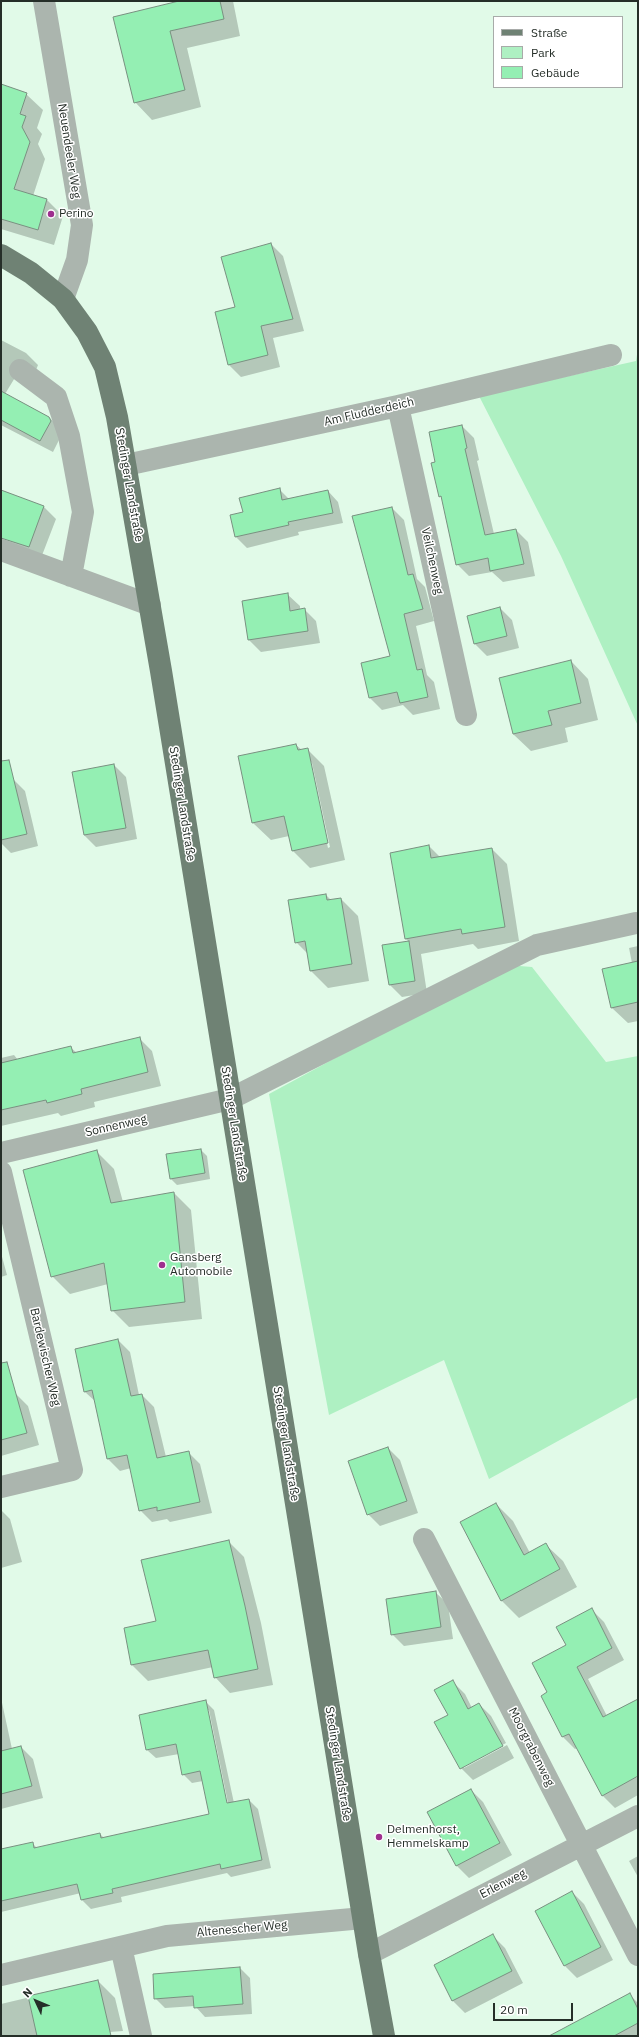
<!DOCTYPE html>
<html>
<head>
<meta charset="utf-8">
<style>
  body { margin:0 }
  #map { position:relative; width:639px; height:2037px; overflow:hidden; background:#e1fae8; font-family:"IBM Plex Sans",sans-serif }
  canvas { display:block }
  .frame { position:absolute; inset:0; border:2px solid #252e28; pointer-events:none }
  .legend { position:absolute; left:493px; top:16px; width:130px; height:72px; box-sizing:border-box; background:#fff; border:1px solid #a8aba9; margin:0; padding:5px 7px; list-style:none; font-size:12px; color:#252e28 }
  .legend li { display:flex; align-items:center; gap:8px; height:20px }
  .legend b { width:20px; border:1px solid #a8aba9 }
  .north { position:absolute; left:16px; top:1981px; width:40px; height:40px; -webkit-text-stroke:3px #fff; paint-order:stroke; rotate:314deg; font-size:11px; font-weight:700; line-height:16px; text-align:center; color:#252e28 }
  .north::after { content:''; display:block; margin:auto; width:14px; height:18px; background:#252e28; clip-path:polygon(50% 0,100% 100%,50% 72%,0 100%) }
  .scale { position:absolute; left:493px; top:2003px; width:80px; height:18px; box-sizing:border-box; border:2px solid #252e28; border-top:0; padding-left:5px; font-size:12px; line-height:14px; white-space:nowrap; color:#252e28; -webkit-text-stroke:3px #fff; paint-order:stroke }
</style>
</head>
<body>
<div id="map">
<canvas width="639" height="2037"></canvas>
<div class="frame"></div>
<ul class="legend">
<li><b style="height:5px;background:#6f8274"></b>Straße</li>
<li><b style="height:11px;background:#aef0c2"></b>Park</li>
<li><b style="height:11px;background:#94efb3"></b>Gebäude</li>
</ul>
<div class="north">N</div>
<div class="scale">20 m</div>
</div>
<script>
const c = document.querySelector('canvas').getContext('2d');
c.lineJoin = 'round';
function paint(path, color) {
  c.fillStyle = color;
  c.fill(path, 'evenodd');
}
function poly(rows) {
  const path = new Path2D();
  for (const r of rows) {
    path.moveTo(r[0], r[1]);
    for (let i = 2; i < r.length; i += 2) path.lineTo(r[i], r[i + 1]);
  }
  return path;
}
function stroke(path, color, width, dash) {
  c.strokeStyle = color;
  c.lineWidth = width;
  c.lineCap = dash ? 'butt' : 'round';
  c.setLineDash(dash || []);
  c.stroke(path);
}
function drawText(font, color, halo, rows, align = 'center') {
  c.font = font + ' "IBM Plex Sans",sans-serif';
  c.lineWidth = 3;
  c.setLineDash([]);
  c.textBaseline = 'middle';
  c.strokeStyle = halo;
  c.fillStyle = color;
  for (const [text, x, y, turn = 0] of rows) {
    c.save();
    c.translate(x, y);
    c.rotate((+turn || 0) * Math.PI / 180);
    c.textAlign = isNaN(turn) ? turn : align;
    if (halo) c.strokeText(text, 0, 0);
    c.fillText(text, 0, 0);
    c.restore();
  }
}
const green = poly([
  [638,348,638,726,561,556,479,396,636,361],
  [507,965,532,967,606,1062,638,1056,638,1397,489,1479,444,1360,329,1415,269,1094]
]);
const shadow = poly([
  [177,1,233,1,240,36,187,48,201,107,152,120,135,102],
  [1,85,26,94,43,110,37,128,42,134,38,144,45,159,33,196,47,200,63,216,54,245,1,229],
  [271,244,283,256,304,331,273,338,280,367,241,377,229,365,216,312,236,307],
  [1,340,26,353,38,365,36,370,19,371,5,394,49,417,61,430,62,434,53,452,1,425],
  [462,426,474,438,479,460,477,461,494,534,516,530,528,542,535,576,503,582,492,572,469,576,457,564,443,499,440,496,437,463],
  [279,489,289,499,328,491,338,502,343,523,298,532,299,535,247,548,236,537,231,516,244,513],
  [1,490,44,507,56,519,41,558,1,544],
  [392,508,404,520,417,579,425,587,434,621,416,626,427,675,434,682,440,709,413,715,403,705,382,710,370,698,392,657],
  [287,594,300,606,300,610,304,609,316,621,320,643,261,652,249,640,243,601],
  [500,608,512,620,519,648,487,656,475,644,468,617],
  [571,661,588,679,598,720,565,728,568,742,531,751,513,734],
  [296,745,302,750,307,749,324,766,345,860,310,868,292,850,289,836,271,840,253,823],
  [309,760,312,763,330,847,328,848],
  [114,765,126,777,137,839,96,847,84,835],
  [13,779,25,791,38,846,11,853,1,843,1,782],
  [429,846,440,857,492,849,507,864,519,941,478,949,473,944,421,954,427,993,402,997,390,985,383,946,409,942,406,939,391,853],
  [326,895,331,900,341,899,358,916,369,981,328,988,310,970,308,954,296,942],
  [638,946,638,1021,628,1023,612,1008,632,963,629,948],
  [139,1038,152,1051,161,1086,94,1102,95,1107,61,1116,58,1113,1,1126,1,1058,14,1055,18,1060,70,1047,77,1053],
  [201,1150,207,1156,210,1179,177,1185,171,1179],
  [97,1152,114,1169,123,1202,174,1193,191,1210,202,1319,129,1327,112,1310,108,1284,70,1294,52,1276],
  [1,1253,7,1275,1,1277],
  [118,1340,130,1352,139,1395,142,1395,154,1407,166,1457,188,1452,200,1464,212,1513,170,1522,167,1519,152,1522,140,1510,131,1468,120,1471,108,1459,96,1402,85,1392],
  [16,1394,28,1406,39,1445,1,1456,1,1398],
  [388,1448,400,1460,418,1513,380,1526,368,1514],
  [496,1504,513,1521,530,1553,545,1544,563,1561,577,1587,519,1618,502,1601],
  [1,1510,10,1519,22,1562,1,1568],
  [228,1541,244,1557,261,1623,273,1685,230,1693,215,1677,213,1667,148,1681,132,1665,125,1629,157,1622],
  [435,1592,448,1604,453,1639,404,1646,392,1634],
  [592,1610,604,1622,624,1660,588,1679,607,1716,638,1705,638,1769,633,1771,638,1780,638,1795,615,1808,603,1796,577,1748,575,1749,563,1737,542,1696,548,1693,567,1646],
  [453,1682,465,1694,472,1708,479,1704,491,1716,506,1743,464,1766,464,1768,507,1745,514,1758,473,1780,461,1768,436,1722,449,1715],
  [1,1698,12,1749,21,1747,33,1759,43,1798,1,1809],
  [205,1701,214,1710,234,1803,249,1800,258,1809,271,1868,231,1877,227,1873,121,1897,122,1902,91,1909,82,1900,81,1893,1,1912,1,1850,32,1843,37,1848,100,1834,104,1838,210,1815,203,1781,192,1783,183,1774,179,1754,156,1758,147,1750],
  [207,1710,209,1710,229,1808,227,1808],
  [471,1790,483,1802,512,1855,469,1878,457,1866,429,1813],
  [638,1856,638,1877,629,1861],
  [572,1892,584,1904,613,1960,577,1978,565,1966,537,1911],
  [493,1936,505,1948,523,1983,465,2013,453,2001,435,1965],
  [240,1968,250,1978,252,2014,205,2017,195,2006,165,2008,155,1998],
  [98,1981,115,1998,123,2031,83,2034,83,2036,1,2036,1,2004],
  [629,1994,638,2003,638,2036,575,2036]
]);
const building = poly([
  [179,1,220,1,224,19,170,31,185,90,134,103,113,17,179,1],
  [1,84,27,93,20,114,26,116,22,127,30,142,14,189,47,199,38,230,1,219,1,84],
  [271,243,293,319,261,326,268,355,228,365,215,312,235,307,221,257,271,243],
  [1,391,49,417,51,421,40,441,1,420,1,391],
  [462,425,467,448,465,449,485,535,516,529,524,564,490,571,488,558,456,565,441,496,439,497,431,463,435,462,429,432,462,425],
  [280,488,282,500,328,490,333,513,288,522,289,525,235,537,230,515,243,512,239,498,280,488],
  [1,490,44,506,29,547,1,538,1,490],
  [392,507,408,575,413,574,423,609,404,614,417,670,422,669,428,697,400,703,397,692,369,698,361,663,390,656,352,516,392,507],
  [288,593,290,611,305,608,308,631,248,640,242,601,288,593],
  [500,607,507,636,474,644,467,616,500,607],
  [571,660,581,703,548,711,552,725,513,734,499,678,571,660],
  [296,744,298,750,308,748,328,843,292,851,284,816,252,823,238,756,296,744],
  [9,760,27,834,1,840,1,761,9,760],
  [114,764,126,828,84,835,72,772,114,764],
  [429,845,431,858,492,848,505,927,462,934,461,929,405,939,390,853,429,845],
  [326,894,327,900,341,898,352,964,310,971,305,941,295,943,288,900,326,894],
  [409,941,415,981,389,985,382,945,409,941],
  [638,961,638,1002,611,1008,602,969,638,961],
  [140,1037,148,1072,81,1089,82,1094,47,1103,46,1100,1,1110,1,1063,71,1046,73,1053,140,1037],
  [201,1149,205,1173,170,1179,166,1154,201,1149],
  [97,1150,111,1203,174,1192,185,1302,111,1311,104,1263,51,1277,23,1170,97,1150],
  [118,1339,131,1396,142,1394,157,1458,189,1451,200,1502,157,1511,157,1507,139,1511,127,1455,107,1459,92,1390,84,1392,75,1349,118,1339],
  [7,1362,27,1433,1,1440,1,1363,7,1362],
  [388,1447,407,1501,367,1515,348,1461,388,1447],
  [496,1503,524,1555,546,1543,560,1569,501,1601,460,1522,496,1503],
  [229,1540,245,1606,258,1669,214,1678,208,1650,131,1665,124,1628,156,1621,141,1560,229,1540],
  [436,1591,441,1627,391,1635,386,1599,436,1591],
  [592,1608,612,1648,577,1667,603,1717,638,1699,638,1776,602,1796,569,1734,562,1737,541,1696,547,1692,532,1663,566,1645,556,1627,592,1608],
  [453,1680,468,1709,479,1703,503,1746,460,1769,434,1722,448,1715,434,1690,453,1680],
  [206,1700,227,1803,249,1799,262,1860,221,1869,220,1864,112,1889,113,1893,81,1900,77,1884,1,1901,1,1849,33,1842,34,1848,100,1833,101,1838,209,1814,200,1771,182,1775,176,1744,146,1750,139,1715,206,1700],
  [21,1746,32,1786,1,1794,1,1751,21,1746],
  [471,1789,500,1843,456,1866,427,1812,471,1789],
  [572,1891,601,1947,564,1966,535,1911,572,1891],
  [493,1934,512,1971,452,2001,434,1965,493,1934],
  [240,1967,243,2004,194,2008,193,1996,154,1999,153,1974,240,1967],
  [98,1980,111,2036,37,2036,28,1996,98,1980],
  [630,1993,638,2009,638,2023,614,2036,549,2036,630,1993]
]);
const minor = poly([
  [44,1,82,225,77,260,63,299],
  [20,370,56,397,69,436,83,512,71,576],
  [398,406,466,715],
  [126,465,398,406,611,355],
  [1,550,150,605],
  [1,1153,230,1099,537,945,636,923],
  [1,1172,72,1470,1,1487],
  [424,1539,638,1955],
  [121,1947,141,2036],
  [369,1954,638,1816],
  [1,1975,167,1936,363,1918]
]);
const major = poly([
  [1,255,31,273,63,299,87,332,105,367,117,417,161,671,369,1954,384,2036]
]);
const markers = [
  [51,214,4,"#9e2f8e"],
  [162,1265,4,"#9e2f8e"],
  [379,1837,4,"#9e2f8e"]
];
const streetNames = [
  ["Neuendeeler Weg",69,151,81],
  ["Am Fludderdeich",369,412,-13],
  ["Stedinger Landstraße",129,485,80],
  ["Veilchenweg",432,561,78],
  ["Stedinger Landstraße",182,804,81],
  ["Stedinger Landstraße",234,1124,81],
  ["Sonnenweg",116,1126,-13],
  ["Bardewischer Weg",45,1357,77],
  ["Stedinger Landstraße",286,1444,81],
  ["Moorgrabenweg",531,1747,63],
  ["Stedinger Landstraße",338,1764,81],
  ["Erlenweg",503,1884,-27],
  ["Altenescher Weg",242,1929,-5]
];
const poiNames = [
  ["Perino",59,214],
  ["Gansberg",170,1258],
  ["Automobile",170,1272],
  ["Delmenhorst,",387,1830],
  ["Hemmelskamp",387,1844]
];
paint(green, '#aef0c2');
paint(shadow, '#0003');
paint(building, '#94efb3');
stroke(building, '#799080', 1);
stroke(minor, '#abb5ae', 22);
stroke(major, '#6f8274', 22);
for (const [x, y, r, color] of markers) {
  const dot = new Path2D();
  dot.arc(x, y, r, 0, 2 * Math.PI);
  c.fillStyle = color;
  c.fill(dot);
  stroke(dot, '#fff', 1.5);
}
drawText('12px', '#252e28', '#fff', streetNames);
drawText('12px', '#252e28', '#fff', poiNames, 'left');
</script>
</body>
</html>
